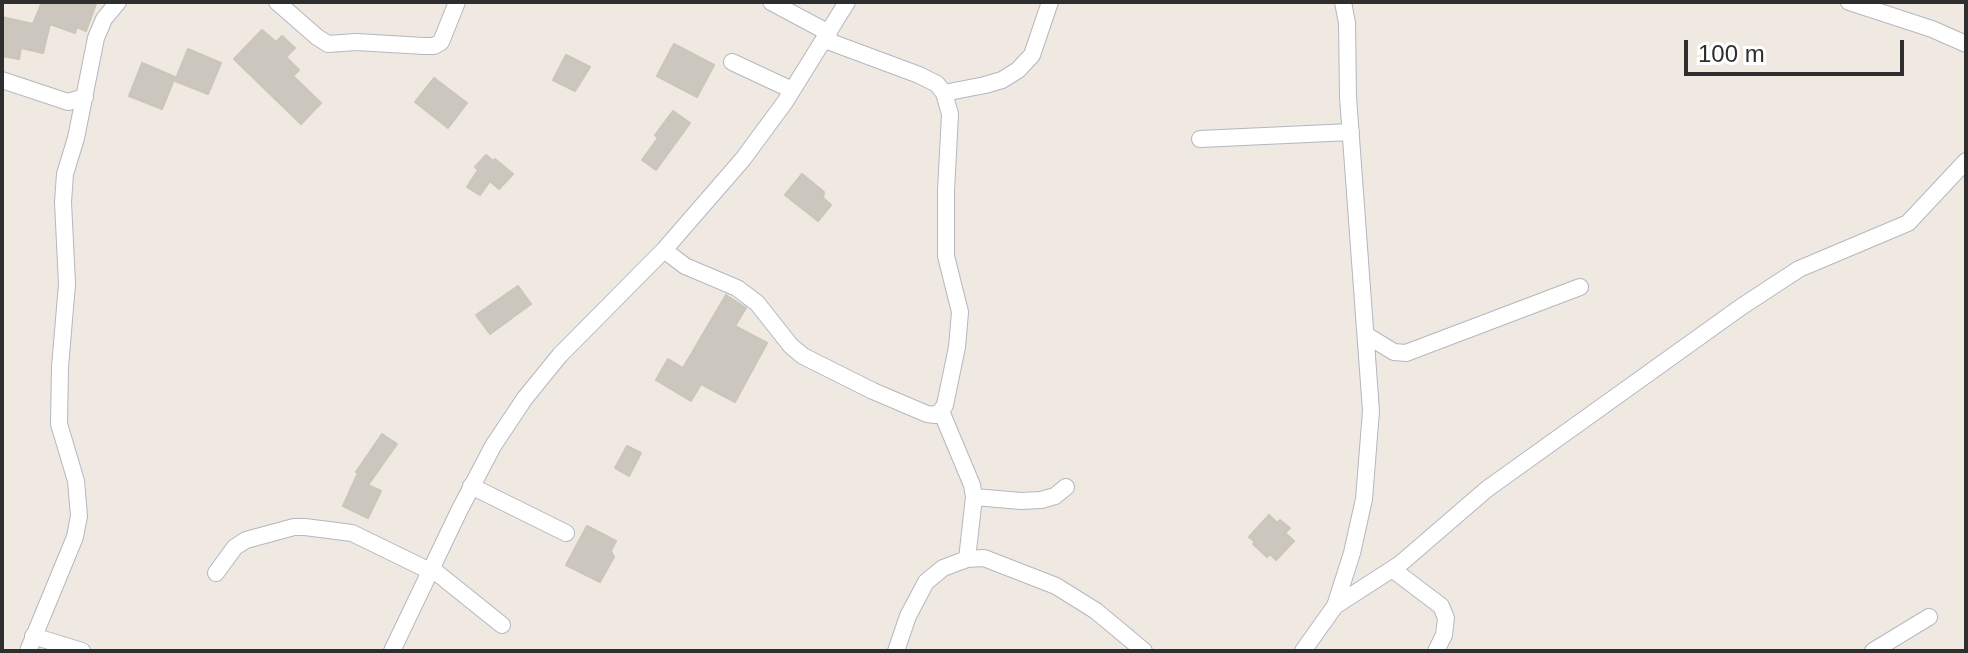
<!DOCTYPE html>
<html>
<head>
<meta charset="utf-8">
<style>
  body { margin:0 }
  #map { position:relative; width:1968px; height:653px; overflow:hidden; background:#efe9e1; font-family:Helvetica,sans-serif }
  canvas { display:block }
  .frame { position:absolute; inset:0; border:4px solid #2e2e2e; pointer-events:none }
  .scale { position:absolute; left:1684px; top:40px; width:220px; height:36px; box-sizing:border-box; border:4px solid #2e2e2e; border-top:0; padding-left:10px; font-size:24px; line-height:28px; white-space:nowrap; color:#2e2e2e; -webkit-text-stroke:6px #fff; paint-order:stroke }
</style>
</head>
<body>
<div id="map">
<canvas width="1968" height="653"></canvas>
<div class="frame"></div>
<div class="scale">100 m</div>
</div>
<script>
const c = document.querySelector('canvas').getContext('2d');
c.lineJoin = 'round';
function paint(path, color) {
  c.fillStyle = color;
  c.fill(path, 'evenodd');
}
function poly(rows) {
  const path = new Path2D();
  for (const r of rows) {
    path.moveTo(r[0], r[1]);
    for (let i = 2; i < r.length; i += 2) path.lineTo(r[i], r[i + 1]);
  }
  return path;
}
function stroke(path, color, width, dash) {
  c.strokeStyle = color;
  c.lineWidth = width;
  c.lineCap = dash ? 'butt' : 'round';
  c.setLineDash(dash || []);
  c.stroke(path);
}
const building = poly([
  [42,2,89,2,96,4,86,31,77,27,75,33,50,24,43,53,21,48,19,59,2,56,2,17,33,24,42,2],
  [262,30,276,42,282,36,295,48,286,57,299,70,293,76,321,103,301,124,234,59,262,30],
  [674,44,714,65,697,97,657,76,674,44],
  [188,49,221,63,208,94,175,81,188,49],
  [566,55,590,67,575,91,553,80,566,55],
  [142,63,175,77,162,109,129,96,142,63],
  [434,78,467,103,448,128,415,102,434,78],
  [673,111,690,123,656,170,642,160,658,138,655,135,673,111],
  [486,155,493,161,495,159,513,174,499,189,490,181,480,195,467,187,478,170,475,167,486,155],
  [802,174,824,192,823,198,831,205,818,221,785,195,802,174],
  [518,286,531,304,490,334,476,315,518,286],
  [726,295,746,308,735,326,767,343,735,402,701,384,691,401,656,380,668,359,683,368,726,295],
  [382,434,397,444,368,485,381,491,368,518,343,506,358,473,356,472,382,434],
  [627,446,641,453,629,476,615,468,627,446],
  [1269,515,1277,523,1280,520,1290,528,1285,533,1294,541,1276,560,1270,554,1267,557,1253,544,1255,542,1249,537,1269,515],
  [587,526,616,541,611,551,614,557,600,582,566,565,587,526]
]);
const minor = poly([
  [277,2,317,37,328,44,356,42,424,46,434,46,441,42,457,2],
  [771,2,829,33],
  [1849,2,1932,29,1966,44],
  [732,62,792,90],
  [2,80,68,102,85,97],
  [944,93,985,85,1002,80,1018,70,1032,55,1050,2],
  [1200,139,1351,132],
  [664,250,685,266,737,288,757,303,791,346,803,356,873,391,927,414,935,415,941,411,945,405,957,347,960,312,946,256,946,191,950,114,944,93,937,84,919,75,825,40],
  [1366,335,1394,352,1406,353,1580,287],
  [941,411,972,485,974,497,967,559],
  [471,486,566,533],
  [974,497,1021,501,1041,500,1055,496,1066,487],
  [431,568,502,625],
  [1392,569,1441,606,1446,618,1444,635,1436,651],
  [216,573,235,547,246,540,294,527,305,527,352,533,430,571],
  [1335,606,1400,564,1487,489,1741,307,1799,269,1908,223,1966,161],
  [33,636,82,651],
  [28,651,75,537,79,516,76,481,59,424,60,367,67,284,63,202,65,174,76,138,96,38,104,19,118,2],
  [392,651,459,511,493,446,525,398,560,355,664,250,743,159,785,102,847,2],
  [896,651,908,616,926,582,943,568,967,559,984,558,1056,586,1096,611,1144,651],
  [1303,651,1335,606,1352,553,1364,499,1371,411,1348,97,1347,23,1343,2],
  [1873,651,1929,617]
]);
paint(building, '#cbc7bf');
stroke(building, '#cbc5ba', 2);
stroke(minor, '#b4b7c1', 18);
stroke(minor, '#fff', 16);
</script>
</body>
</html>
